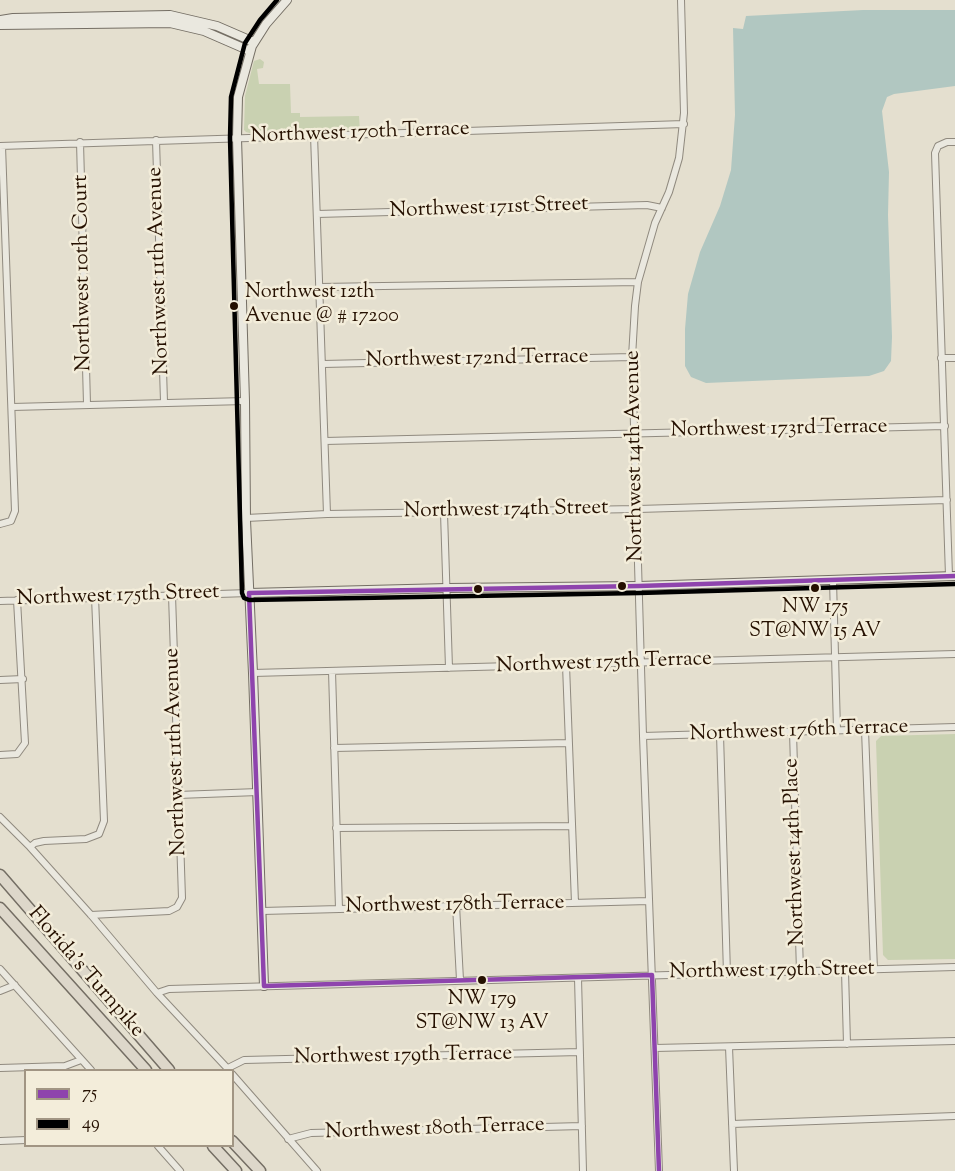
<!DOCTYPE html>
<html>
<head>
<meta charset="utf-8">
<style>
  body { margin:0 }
  #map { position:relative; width:955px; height:1171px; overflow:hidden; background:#e4dfcf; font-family:"Sorts Mill Goudy",serif }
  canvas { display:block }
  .legend { position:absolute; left:24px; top:1069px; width:210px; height:78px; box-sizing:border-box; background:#f3edda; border:2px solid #a19583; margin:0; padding:8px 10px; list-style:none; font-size:18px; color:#251000 }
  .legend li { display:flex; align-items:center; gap:12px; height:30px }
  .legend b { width:30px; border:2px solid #a19583 }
</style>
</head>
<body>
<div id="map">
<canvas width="955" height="1171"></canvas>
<ul class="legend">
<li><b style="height:8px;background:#8e44ad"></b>75</li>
<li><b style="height:8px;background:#000"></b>49</li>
</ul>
</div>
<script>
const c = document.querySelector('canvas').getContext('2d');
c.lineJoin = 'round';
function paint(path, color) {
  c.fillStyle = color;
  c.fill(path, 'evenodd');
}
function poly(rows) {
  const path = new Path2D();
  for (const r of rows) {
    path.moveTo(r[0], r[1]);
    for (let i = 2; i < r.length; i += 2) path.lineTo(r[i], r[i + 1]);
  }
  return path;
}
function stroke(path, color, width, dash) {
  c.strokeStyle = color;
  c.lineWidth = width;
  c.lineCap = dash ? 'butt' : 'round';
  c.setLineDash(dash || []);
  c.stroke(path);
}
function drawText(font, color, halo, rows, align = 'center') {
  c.font = font + ' "Sorts Mill Goudy",serif';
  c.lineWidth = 5;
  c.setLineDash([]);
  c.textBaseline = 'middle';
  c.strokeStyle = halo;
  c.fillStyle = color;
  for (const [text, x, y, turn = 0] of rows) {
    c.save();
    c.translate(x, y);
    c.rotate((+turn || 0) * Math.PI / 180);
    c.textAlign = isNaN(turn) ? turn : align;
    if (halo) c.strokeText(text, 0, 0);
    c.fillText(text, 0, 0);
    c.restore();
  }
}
const green = poly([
  [260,59,264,62,263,68,257,69,259,84,290,84,291,113,300,113,300,117,359,116,360,132,257,135,246,132,244,130,245,96,254,61],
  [955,734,955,959,888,960,883,955,876,741,881,736]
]);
const water = poly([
  [863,10,955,10,955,86,894,94,887,97,882,111,889,172,888,215,892,337,891,361,884,371,869,376,706,383,691,377,685,366,685,329,688,294,700,252,720,206,731,170,735,115,733,28,743,29,746,16]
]);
const street = poly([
  [314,135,327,514],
  [156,140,164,402],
  [80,142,87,404],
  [0,146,684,124],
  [317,214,647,205,662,208],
  [320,287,638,282],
  [941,358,955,358],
  [323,364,632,357],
  [12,407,245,401],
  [325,441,945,426],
  [444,513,449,668],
  [246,518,327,514,638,509,947,500],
  [0,524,11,521,15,511,2,146],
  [949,576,935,153,938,146,947,142,955,142],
  [833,580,837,730],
  [0,601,249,593],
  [566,665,575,903],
  [332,671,339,909],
  [253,673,955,654],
  [0,680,23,679],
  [865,730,874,970],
  [793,732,800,972],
  [720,734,727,974],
  [643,736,955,727],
  [334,748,569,743],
  [0,755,17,754,25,743,17,600],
  [178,795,258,792],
  [0,817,30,847,91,915,157,993,229,1070],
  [336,828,572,826],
  [30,847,35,843,44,841,86,839,99,834,104,821,95,597],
  [456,905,460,980],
  [262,911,649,901],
  [91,915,169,911,177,907,182,898,172,595],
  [0,969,91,1070],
  [845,971,847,1044],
  [578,978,583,1171],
  [0,991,15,985],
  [157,993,169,989,955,967],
  [729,1047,734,1171],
  [655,1048,955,1041],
  [0,1068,65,1066,81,1060],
  [228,1068,244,1060,580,1052],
  [232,1074,317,1171],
  [732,1124,955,1116],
  [288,1139,311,1133,582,1126],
  [0,1141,26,1140],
  [158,1146,180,1171],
  [659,1171,643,736,632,357,635,306,638,282,655,223,669,192,679,158,684,113,681,0]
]);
const secondary = poly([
  [0,20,13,18,170,15,217,26,254,42],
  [0,25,170,23,204,31,250,51],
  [249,593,447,588,639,586,955,576],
  [264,986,253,673,246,520,245,401,237,138,238,97,252,46,266,24,287,0]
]);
const highway = poly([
  [0,875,169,1070],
  [0,908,146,1070],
  [232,1141,260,1171],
  [213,1146,236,1171]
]);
const bus1 = poly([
  [659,1171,652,975,264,986,249,593,639,586,955,576]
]);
const bus2 = poly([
  [277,0,260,20,245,43,231,97,230,138,242,593,244,598,249,600,639,593,955,584]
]);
const markers = [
  [234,306,5,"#251000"],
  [622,586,5,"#251000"],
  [815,588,5,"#251000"],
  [478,589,5,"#251000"],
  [482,980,5,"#251000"]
];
const busNames = [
  ["Northwest 12th",245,294,"left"],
  ["Avenue @ # 17200",245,318,"left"],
  ["NW 175",815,609],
  ["ST@NW 15 AV",815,633],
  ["NW 179",482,1001],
  ["ST@NW 13 AV",482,1025]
];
const streetNames = [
  ["Northwest 170th Terrace",360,134,-2],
  ["Northwest 171st Street",489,209,-2],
  ["Northwest 11th Avenue",160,271,-92],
  ["Northwest 10th Court",84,273,-91],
  ["Northwest 172nd Terrace",477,360,-1],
  ["Northwest 173rd Terrace",779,430,-1],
  ["Northwest 14th Avenue",636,456,-91],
  ["Northwest 174th Street",506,511,-1],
  ["Northwest 175th Street",118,597,-2],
  ["Northwest 175th Terrace",604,664,-2],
  ["Northwest 176th Terrace",799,732,-2],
  ["Northwest 11th Avenue",177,752,-92],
  ["Northwest 14th Place",796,852,-92],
  ["Northwest 178th Terrace",455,906,-1],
  ["Northwest 179th Street",772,972,-1],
  ["Florida's Turnpike",85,973,49],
  ["Northwest 179th Terrace",403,1057,-1],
  ["Northwest 180th Terrace",435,1130,-2]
];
paint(green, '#c9d1b1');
paint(water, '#b1c7c1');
stroke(street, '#908a7f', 8);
stroke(secondary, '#746e64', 10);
stroke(highway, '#746e64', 13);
stroke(street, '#eae8df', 6);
stroke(secondary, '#eae8df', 8);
stroke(highway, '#ddd7ca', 10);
stroke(bus1, '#8e44ad', 4.5);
stroke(bus2, '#000', 4.5);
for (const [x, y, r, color] of markers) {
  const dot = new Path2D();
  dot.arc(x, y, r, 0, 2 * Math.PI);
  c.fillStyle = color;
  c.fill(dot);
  stroke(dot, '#f3edda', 2);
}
drawText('20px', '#251000', '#f3edda', busNames);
drawText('21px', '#251000', '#f3edda', streetNames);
</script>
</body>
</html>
